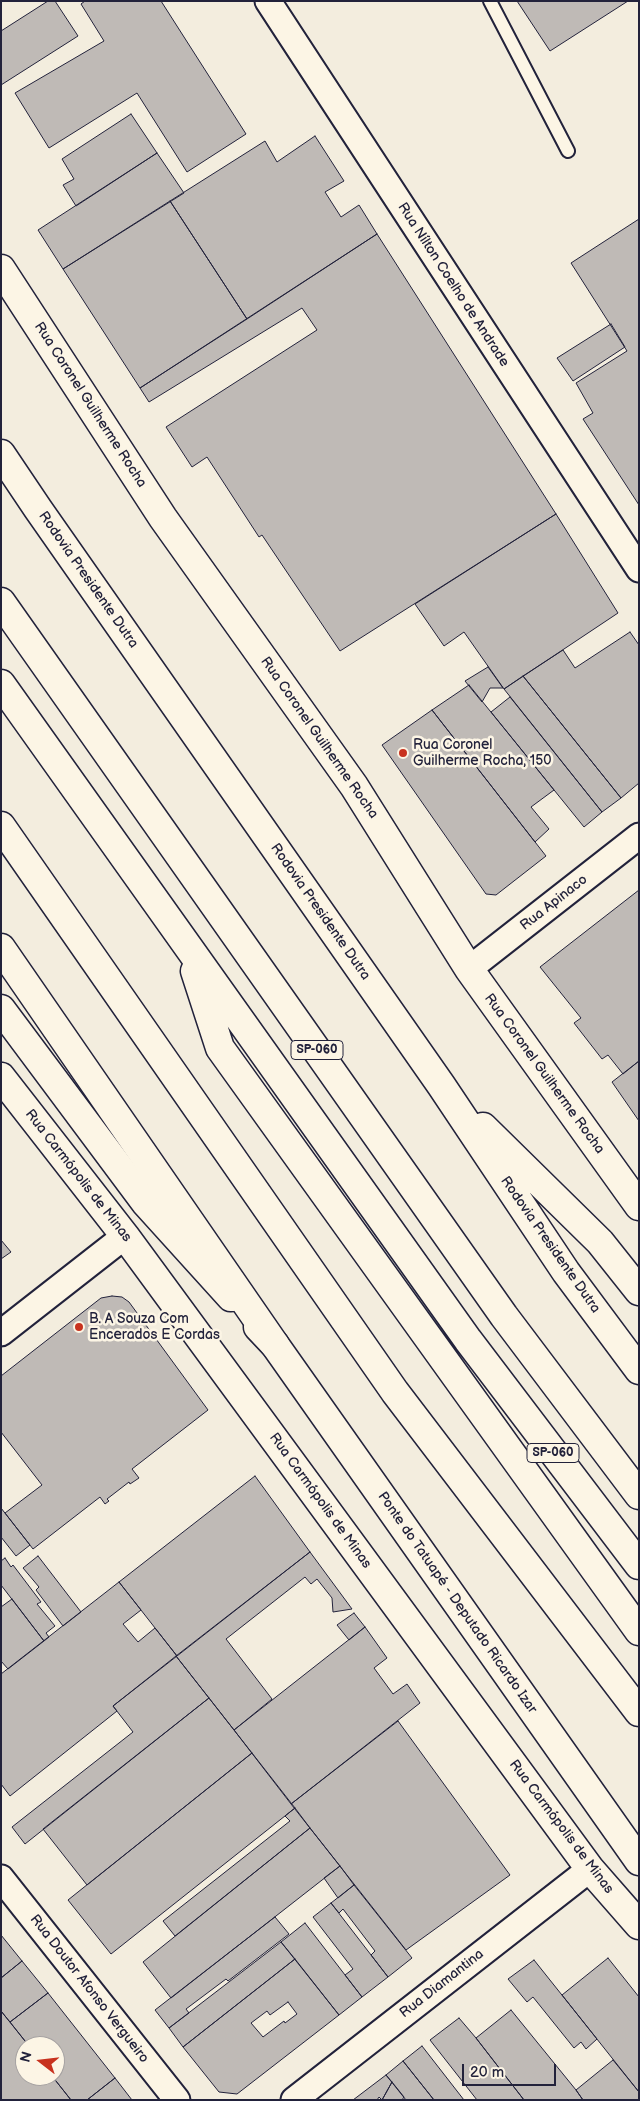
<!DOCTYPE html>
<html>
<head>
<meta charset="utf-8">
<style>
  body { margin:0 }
  #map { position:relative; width:640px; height:2101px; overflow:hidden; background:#f3edde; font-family:"Balsamiq Sans",sans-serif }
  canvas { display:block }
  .frame { position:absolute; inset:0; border:2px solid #22223b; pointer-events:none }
  .north { position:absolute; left:15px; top:2036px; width:50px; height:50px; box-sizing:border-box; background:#fcf5e5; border:1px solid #a5a1a1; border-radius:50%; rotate:286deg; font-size:14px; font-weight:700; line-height:20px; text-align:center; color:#22223b }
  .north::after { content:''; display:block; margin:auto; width:18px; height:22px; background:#c8321e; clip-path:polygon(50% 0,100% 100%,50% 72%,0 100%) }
  .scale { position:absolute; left:462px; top:2064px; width:94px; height:22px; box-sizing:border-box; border:2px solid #22223b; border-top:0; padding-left:6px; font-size:15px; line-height:18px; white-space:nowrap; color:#22223b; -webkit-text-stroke:4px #fcf5e5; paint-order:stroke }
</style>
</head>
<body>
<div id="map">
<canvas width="640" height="2101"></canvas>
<div class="frame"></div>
<div class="north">N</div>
<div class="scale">20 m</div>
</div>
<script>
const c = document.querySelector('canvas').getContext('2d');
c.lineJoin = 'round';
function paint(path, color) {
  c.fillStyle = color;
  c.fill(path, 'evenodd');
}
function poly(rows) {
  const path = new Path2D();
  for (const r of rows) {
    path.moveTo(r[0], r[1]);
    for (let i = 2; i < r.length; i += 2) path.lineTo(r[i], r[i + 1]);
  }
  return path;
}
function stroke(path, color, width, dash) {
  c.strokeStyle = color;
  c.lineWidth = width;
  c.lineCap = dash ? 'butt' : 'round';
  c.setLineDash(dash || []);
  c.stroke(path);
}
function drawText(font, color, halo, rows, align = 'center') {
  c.font = font + ' "Balsamiq Sans",sans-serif';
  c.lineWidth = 5;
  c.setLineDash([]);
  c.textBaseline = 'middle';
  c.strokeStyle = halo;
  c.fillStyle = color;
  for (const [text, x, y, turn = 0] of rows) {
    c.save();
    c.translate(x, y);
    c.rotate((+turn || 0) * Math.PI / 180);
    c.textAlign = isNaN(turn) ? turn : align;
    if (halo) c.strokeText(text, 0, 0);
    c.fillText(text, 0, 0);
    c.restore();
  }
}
const building = poly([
  [48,1,55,1,78,36,1,85,1,31,48,1],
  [85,1,161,1,246,134,187,172,137,93,49,148,15,93,104,41,81,4,85,1],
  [517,1,628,1,550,51,517,1],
  [131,114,157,153,76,206,63,185,74,179,62,159,131,114],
  [315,136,344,181,325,192,341,217,359,205,377,234,247,319,170,201,265,141,277,162,315,136],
  [157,153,184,193,63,269,38,230,157,153],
  [170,201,247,319,140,388,63,269,170,201],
  [639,219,639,505,583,419,593,413,576,383,627,351,571,263,639,219],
  [377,234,556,514,340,651,262,535,259,537,207,457,192,467,166,427,317,330,302,308,149,402,140,388,377,234],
  [611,324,625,347,573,381,557,358,611,324],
  [556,514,618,613,504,689,464,632,444,646,415,604,556,514],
  [630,632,639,645,639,783,621,798,523,676,563,650,575,668,630,632],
  [488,667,503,688,490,688,482,702,465,681,488,667],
  [523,676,621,798,602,812,504,689,523,676],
  [469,685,554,790,531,807,549,829,535,842,432,710,469,685],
  [510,697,602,812,584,827,491,712,510,697],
  [432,710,546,856,496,895,486,894,382,745,432,710],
  [639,890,639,1061,623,1074,608,1055,602,1059,574,1023,581,1018,540,967,639,890],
  [639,1061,639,1121,612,1082,639,1061],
  [1,1240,11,1252,1,1259,1,1240],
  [112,1296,122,1297,129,1302,208,1410,132,1469,139,1478,130,1484,129,1482,107,1499,109,1501,105,1504,100,1497,33,1549,5,1513,42,1485,1,1432,1,1376,101,1298,112,1296],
  [255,1476,310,1552,177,1656,119,1582,255,1476],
  [1,1508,30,1545,16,1556,1,1537,1,1508],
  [310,1552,352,1609,333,1612,332,1598,317,1579,311,1584,305,1577,226,1639,272,1699,234,1730,176,1656,310,1552],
  [38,1556,81,1612,63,1626,36,1590,39,1587,23,1568,38,1556],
  [5,1558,11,1567,13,1565,41,1602,37,1604,55,1626,46,1633,49,1637,44,1641,1,1585,1,1561,5,1558],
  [119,1582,141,1610,123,1624,138,1642,155,1628,177,1656,113,1706,117,1711,10,1796,1,1784,1,1674,119,1582],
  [12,1599,44,1641,8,1669,1,1661,1,1607,12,1599],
  [354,1613,365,1627,349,1640,337,1625,354,1613],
  [365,1627,387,1658,374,1668,393,1694,407,1684,420,1703,291,1804,234,1730,365,1627],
  [176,1656,209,1698,25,1844,12,1827,133,1732,113,1706,176,1656],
  [209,1698,252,1753,87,1885,43,1829,209,1698],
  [398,1721,510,1875,406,1950,291,1804,398,1721],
  [252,1753,295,1808,111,1954,68,1900,252,1753],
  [295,1808,310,1828,175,1936,163,1921,290,1821,285,1816,295,1808],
  [310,1828,340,1866,171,1998,143,1962,310,1828],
  [340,1866,354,1885,338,1898,324,1878,340,1866],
  [354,1885,412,1958,388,1977,371,1955,375,1951,343,1909,339,1913,331,1903,354,1885],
  [331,1903,388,1977,362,1997,345,1975,353,1969,313,1917,331,1903],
  [275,1917,289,1934,228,1981,226,1979,186,2009,189,2013,169,2028,155,2010,275,1917],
  [305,1923,362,1997,339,2015,281,1942,305,1923],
  [1,1935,22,1961,1,1978,1,1935],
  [281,1942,295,1959,183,2047,169,2028,281,1942],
  [608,1958,639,1997,639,2092,562,1995,608,1958],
  [295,1959,339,2015,237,2094,219,2092,183,2047,295,1959],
  [288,2002,297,2014,285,2023,284,2021,263,2037,251,2023,267,2011,270,2015,288,2002],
  [534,1960,597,2039,586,2049,581,2042,574,2048,533,1997,527,2002,508,1979,534,1960],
  [22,1961,48,1993,10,2022,1,2011,1,1978,22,1961],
  [48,1993,115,2078,87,2100,71,2100,52,2076,55,2076,55,2046,29,2046,10,2022,48,1993],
  [511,2010,576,2090,583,2100,524,2100,476,2038,511,2010],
  [1,2011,29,2046,25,2046,25,2076,52,2076,71,2100,1,2100,1,2011],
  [459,2018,476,2038,524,2100,477,2100,430,2040,459,2018],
  [422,2046,464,2100,434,2100,403,2061,422,2046],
  [613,2060,639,2092,639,2100,583,2100,576,2090,613,2060],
  [403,2061,434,2100,406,2100,386,2075,403,2061],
  [386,2075,392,2082,382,2100,379,2097,377,2100,353,2100,386,2075],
  [115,2078,132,2100,87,2100,115,2078],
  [392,2082,404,2097,402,2100,382,2100,392,2082]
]);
const service = poly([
  [490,1,568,151]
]);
const minor = poly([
  [268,1,639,569],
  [469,969,639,836],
  [1,1333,125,1236],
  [1,1878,177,2100],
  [294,2100,590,1869]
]);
const secondary = poly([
  [1,269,163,518,354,786,469,969,639,1206],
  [1,1077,125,1236,590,1869,639,1925]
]);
const trunk = poly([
  [1,1009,145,1202,231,1297],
  [258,1327,275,1345,639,1861]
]);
const motorway = poly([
  [1,454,38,509,441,1085,566,1272,639,1370],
  [1,602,504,1316,639,1495],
  [1,684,468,1340,639,1565],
  [1,826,395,1392,639,1712],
  [1,948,275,1345],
  [195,971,220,1048,639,1631],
  [483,1127,600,1242,639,1291]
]);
const markers = [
  [403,753,5,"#c8321e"],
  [79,1327,5,"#c8321e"]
];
const shields = [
  [317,1050,52],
  [553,1453,52]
];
const shieldNames = [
  ["SP-060",317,1050],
  ["SP-060",553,1453]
];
const streetNames = [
  ["Rua Nílton Coelho de Andrade",453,285,57],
  ["Rua Coronel Guilherme Rocha",90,405,57],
  ["Rodovia Presidente Dutra",88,580,55],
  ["Rua Coronel Guilherme Rocha",319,738,55],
  ["Rua Apinaco",554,903,-38],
  ["Rodovia Presidente Dutra",320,912,55],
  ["Rua Coronel Guilherme Rocha",544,1074,54],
  ["Rua Carmópolis de Minas",78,1176,52],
  ["Rodovia Presidente Dutra",550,1245,55],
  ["Rua Carmópolis de Minas",320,1501,54],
  ["Ponte do Tatuapé - Deputado Ricardo Izar",457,1603,55],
  ["Rua Carmópolis de Minas",561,1827,53],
  ["Rua Diamantina",442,1984,-38],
  ["Rua Doutor Afonso Vergueiro",89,1989,52]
];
const poiNames = [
  ["Rua Coronel",413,745],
  ["Guilherme Rocha, 150",413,761],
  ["B. A Souza Com",89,1319],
  ["Encerados E Cordas",89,1335]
];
paint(building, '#bfbab6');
stroke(building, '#22223b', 1);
stroke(service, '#22223b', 16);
stroke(minor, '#22223b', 29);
stroke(secondary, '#22223b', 31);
stroke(trunk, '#22223b', 31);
stroke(motorway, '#22223b', 31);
stroke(service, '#fcf5e5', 12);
stroke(minor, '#fcf5e5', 25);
stroke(secondary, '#fcf5e5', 28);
stroke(trunk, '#fcf5e5', 28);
stroke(motorway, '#fcf5e5', 28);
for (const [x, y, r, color] of markers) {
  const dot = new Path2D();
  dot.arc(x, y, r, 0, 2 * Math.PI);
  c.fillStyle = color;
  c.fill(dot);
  stroke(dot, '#fcf5e5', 2);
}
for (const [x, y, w] of shields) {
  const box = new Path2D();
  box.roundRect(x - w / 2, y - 9.5, w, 19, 4);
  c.fillStyle = '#fcf5e5';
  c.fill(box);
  stroke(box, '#22223b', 1);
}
drawText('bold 12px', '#22223b', null, shieldNames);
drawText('14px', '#22223b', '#fcf5e5', streetNames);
drawText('14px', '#22223b', '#fcf5e5', poiNames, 'left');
</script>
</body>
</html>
